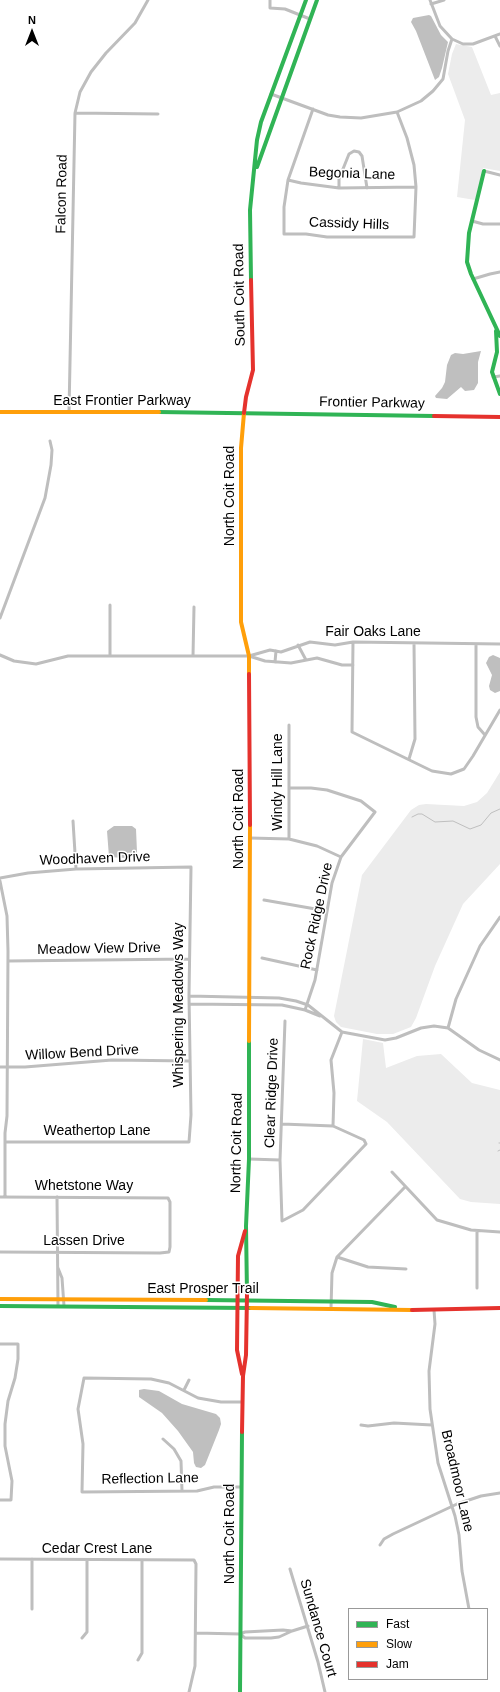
<!DOCTYPE html>
<html>
<head>
<meta charset="utf-8">
<style>
  body { margin:0 }
  #map { position:relative; width:500px; height:1692px; overflow:hidden; background:#fff; font-family:Helvetica,sans-serif }
  canvas { display:block }
  .legend { position:absolute; left:348px; top:1608px; width:140px; height:72px; box-sizing:border-box; background:#fff; border:1px solid #999; margin:0; padding:5px 7px; list-style:none; font-size:12px; color:#000 }
  .legend li { display:flex; align-items:center; gap:8px; height:20px }
  .legend b { width:20px; border:1px solid #999 }
  .north { position:absolute; left:12px; top:12px; width:40px; height:40px; -webkit-text-stroke:3px #fff; paint-order:stroke; rotate:0deg; font-size:11px; font-weight:700; line-height:16px; text-align:center; color:#000 }
  .north::after { content:''; display:block; margin:auto; width:14px; height:18px; background:#000; clip-path:polygon(50% 0,100% 100%,50% 72%,0 100%) }
</style>
</head>
<body>
<div id="map">
<canvas width="500" height="1692"></canvas>
<ul class="legend">
<li><b style="height:5px;background:#30b455"></b>Fast</li>
<li><b style="height:5px;background:#ff9f0a"></b>Slow</li>
<li><b style="height:5px;background:#e5322d"></b>Jam</li>
</ul>
<div class="north">N</div>
</div>
<script>
const c = document.querySelector('canvas').getContext('2d');
c.lineJoin = 'round';
function paint(path, color) {
  c.fillStyle = color;
  c.fill(path, 'evenodd');
}
function poly(rows) {
  const path = new Path2D();
  for (const r of rows) {
    path.moveTo(r[0], r[1]);
    for (let i = 2; i < r.length; i += 2) path.lineTo(r[i], r[i + 1]);
  }
  return path;
}
function stroke(path, color, width, dash) {
  c.strokeStyle = color;
  c.lineWidth = width;
  c.lineCap = dash ? 'butt' : 'round';
  c.setLineDash(dash || []);
  c.stroke(path);
}
function drawText(font, color, halo, rows, align = 'center') {
  c.font = font + ' Helvetica,sans-serif';
  c.lineWidth = 3;
  c.setLineDash([]);
  c.textBaseline = 'middle';
  c.strokeStyle = halo;
  c.fillStyle = color;
  for (const [text, x, y, turn = 0] of rows) {
    c.save();
    c.translate(x, y);
    c.rotate((+turn || 0) * Math.PI / 180);
    c.textAlign = isNaN(turn) ? turn : align;
    if (halo) c.strokeText(text, 0, 0);
    c.fillText(text, 0, 0);
    c.restore();
  }
}
const green = poly([
  [456,44,472,47,491,95,500,93,500,171,483,168,475,200,457,197,465,120,448,74,452,54],
  [500,772,500,864,463,904,435,966,416,1018,411,1027,393,1034,377,1034,341,1027,336,1022,334,1016,362,875,411,810,419,805,426,804,464,806,477,802,487,793],
  [363,1039,383,1043,386,1068,417,1056,441,1054,472,1083,500,1090,500,1204,471,1202,460,1199,387,1122,357,1101]
]);
const water = poly([
  [429,15,431,16,441,35,448,42,442,68,439,77,435,80,416,31,411,22,413,18],
  [481,351,478,362,478,383,474,390,465,391,461,387,447,399,436,398,435,396,442,388,445,382,447,365,451,355,455,353,463,354],
  [493,655,500,658,500,691,495,693,490,690,489,686,492,675,486,663,489,657],
  [114,826,132,826,136,829,137,852,135,856,126,858,109,857,107,831],
  [144,1389,159,1391,182,1404,216,1414,220,1418,221,1424,219,1430,205,1465,201,1468,196,1467,194,1463,193,1452,178,1431,162,1413,139,1397,139,1390]
]);
const stream = poly([
  [412,817,418,814,422,814,435,822,453,821,470,829,481,825,491,813,500,809],
  [499,1143,500,1143],
  [498,1151,500,1150]
]);
const street = poly([
  [270,0,270,8,285,9,310,19],
  [430,0,440,26,452,39,463,44,473,44,500,34],
  [431,4,444,0],
  [495,36,500,46],
  [271,94,328,115,340,117,361,118,397,112,421,101,433,91,443,79,448,51,452,39],
  [313,109,288,180,284,207,284,234,306,234,327,237,414,237,416,187,414,165,407,138,397,112],
  [75,113,158,114],
  [484,171,500,175],
  [288,180,301,183,339,188,416,187],
  [339,188,339,179,349,154,354,151,359,152,362,156,367,188],
  [472,221,483,224,500,224],
  [473,279,490,274,500,272],
  [493,377,500,376],
  [69,412,75,113,80,92,91,72,106,53,135,23,148,0],
  [0,618,45,498,51,465,52,450,50,441],
  [353,642,352,732,432,771,451,774,464,769,473,756,500,710],
  [476,644,476,717,478,727,485,735],
  [298,645,306,660],
  [0,655,14,661,36,664,68,656,249,656,270,650,281,652,310,642,335,645,353,642,500,644],
  [110,656,110,605],
  [193,656,194,607],
  [249,656,265,661,291,663,317,658,342,665,353,665],
  [275,662,276,651],
  [289,725,289,839],
  [409,759,415,739,414,643],
  [289,788,311,788,327,790,361,801,375,812,341,857,332,883,315,980,305,1010],
  [73,821,76,869],
  [250,838,289,839,317,846,341,857],
  [0,878,28,873,76,869,191,867,189,996,191,1115,189,1142,5,1142],
  [0,881,7,916,8,951,7,1116,5,1133,5,1197],
  [264,900,327,911],
  [262,958,317,970],
  [8,961,189,959],
  [189,996,279,998,296,1001,308,1005,342,1032,385,1040,396,1038,421,1028,434,1026,448,1028,479,1050,500,1060],
  [189,1004,282,1005,305,1010,320,1016],
  [448,1028,456,999,480,946,500,917],
  [0,1067,25,1067,112,1060,190,1061],
  [333,1126,334,1093,331,1060,342,1032],
  [249,1159,280,1160,285,1021],
  [280,1160,282,1221,303,1210,366,1144,364,1140,333,1126,282,1124],
  [392,1172,437,1220,471,1230,500,1232],
  [0,1197,168,1198,170,1202,170,1247,169,1252,160,1253,0,1252],
  [57,1197,58,1306],
  [477,1231,477,1288],
  [337,1257,368,1267,406,1269],
  [58,1268,62,1278,64,1306],
  [331,1308,332,1273,337,1257,405,1187],
  [434,1310,435,1324,429,1371,430,1409,438,1463,455,1516,459,1535,462,1571,469,1609],
  [0,1344,18,1344,18,1359,15,1378,8,1401,5,1424,5,1446,12,1481,11,1500,0,1500],
  [184,1390,189,1380],
  [361,1425,368,1426,394,1423,432,1425],
  [163,1439,174,1449,181,1461,182,1491],
  [241,1487,214,1487,197,1491,82,1492,83,1444,78,1409,84,1378,151,1379,169,1383,198,1398,221,1402,242,1402],
  [380,1545,384,1539,393,1534,457,1504,481,1496,500,1493],
  [0,1559,194,1560,196,1564,195,1666,189,1692],
  [32,1559,32,1609],
  [290,1569,318,1662,325,1692],
  [292,1631,283,1630,245,1632,240,1634,245,1638,271,1638,279,1637,292,1631,308,1626],
  [196,1633,240,1634],
  [82,1638,87,1632,87,1560],
  [138,1660,142,1653,142,1560]
]);
const fast = poly([
  [257,167,317,0],
  [484,171,469,233,467,262,471,274,500,336],
  [251,280,250,210,257,140,261,122,306,0],
  [496,331,497,352,492,372,500,394],
  [159,412,434,416],
  [247,1294,246,1226,249,1159,249,1041],
  [206,1300,372,1302,395,1307],
  [0,1306,251,1308],
  [240,1692,242,1432]
]);
const slow = poly([
  [0,412,159,412],
  [244,413,241,448,241,622,249,656,249,674],
  [249,1041,250,825],
  [0,1299,206,1300],
  [251,1308,412,1310]
]);
const jam = poly([
  [244,413,246,397,253,370,251,280],
  [434,416,500,417],
  [249,674,250,825],
  [412,1310,500,1308],
  [242,1374,237,1350,238,1256,245,1231],
  [242,1432,243,1376,246,1355,247,1294]
]);
const streetNames = [
  ["Begonia Lane",352,174,2],
  ["Falcon Road",62,194,-89],
  ["Cassidy Hills",349,224,2],
  ["South Coit Road",240,295,-91],
  ["East Frontier Parkway",122,401],
  ["Frontier Parkway",372,403,1],
  ["North Coit Road",230,496,-90],
  ["Fair Oaks Lane",373,632],
  ["Windy Hill Lane",278,782,-90],
  ["North Coit Road",239,819,-90],
  ["Woodhaven Drive",95,859,-2],
  ["Rock Ridge Drive",317,916,-78],
  ["Meadow View Drive",99,949,-1],
  ["Whispering Meadows Way",179,1005,-90],
  ["Willow Bend Drive",82,1053,-3],
  ["Clear Ridge Drive",272,1093,-88],
  ["Weathertop Lane",97,1131],
  ["North Coit Road",237,1143,-89],
  ["Whetstone Way",84,1186],
  ["Lassen Drive",84,1241],
  ["East Prosper Trail",203,1289],
  ["Reflection Lane",150,1479,-1],
  ["Broadmoor Lane",457,1481,77],
  ["North Coit Road",230,1534,-90],
  ["Cedar Crest Lane",97,1549],
  ["Sundance Court",318,1628,74]
];
paint(green, '#ececec');
paint(water, '#bfbfbf');
stroke(stream, '#bfbfbf', 1);
stroke(street, '#bebebe', 3);
stroke(fast, '#30b455', 4);
stroke(slow, '#ff9f0a', 4);
stroke(jam, '#e5322d', 4);
drawText('14px', '#000', '#fff', streetNames);
</script>
</body>
</html>
